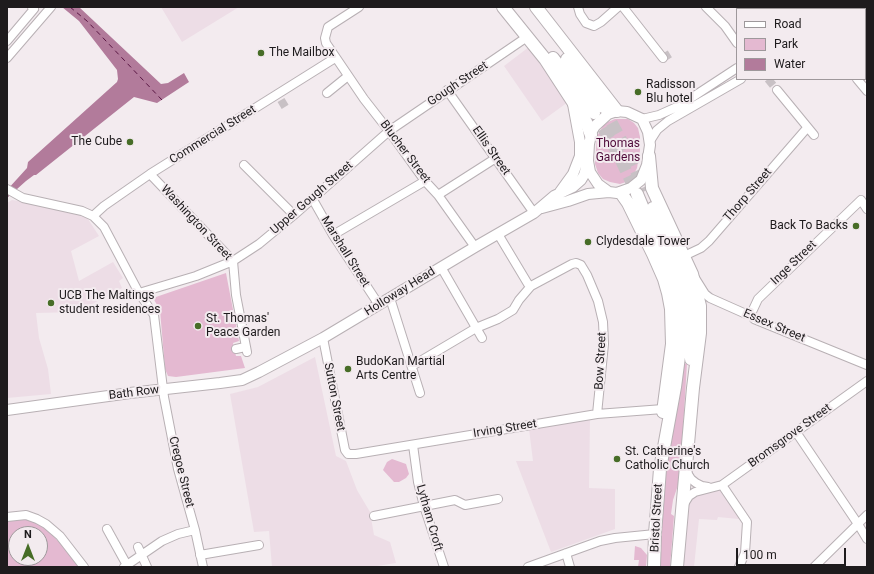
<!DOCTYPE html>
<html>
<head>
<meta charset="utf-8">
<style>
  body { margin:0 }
  #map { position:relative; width:874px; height:574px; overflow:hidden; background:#f3ebef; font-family:Roboto,sans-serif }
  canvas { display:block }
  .frame { position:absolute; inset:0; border:8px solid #1e1b1d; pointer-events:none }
  .legend { position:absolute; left:736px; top:8px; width:130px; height:72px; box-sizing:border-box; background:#f3ebef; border:1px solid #9e989b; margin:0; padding:5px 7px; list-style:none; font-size:12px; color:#1e1b1d }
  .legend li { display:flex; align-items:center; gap:8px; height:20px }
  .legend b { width:20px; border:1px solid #9e989b }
  .north { position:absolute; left:8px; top:526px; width:40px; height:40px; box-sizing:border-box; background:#f3ebef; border:1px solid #9e989b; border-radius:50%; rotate:0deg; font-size:11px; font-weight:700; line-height:16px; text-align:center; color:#1e1b1d }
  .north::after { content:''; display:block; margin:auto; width:14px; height:18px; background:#476d27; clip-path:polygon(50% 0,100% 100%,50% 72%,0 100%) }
  .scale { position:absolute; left:736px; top:548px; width:110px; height:18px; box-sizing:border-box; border:2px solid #1e1b1d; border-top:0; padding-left:5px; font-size:12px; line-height:14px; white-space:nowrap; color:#1e1b1d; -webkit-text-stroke:3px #f3ebef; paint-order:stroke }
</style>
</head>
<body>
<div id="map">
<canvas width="874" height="574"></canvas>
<div class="frame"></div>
<ul class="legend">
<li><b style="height:5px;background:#fff"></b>Road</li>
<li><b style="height:11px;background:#e4b9d1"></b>Park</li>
<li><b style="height:11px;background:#b27b9b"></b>Water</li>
</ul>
<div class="north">N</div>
<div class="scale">100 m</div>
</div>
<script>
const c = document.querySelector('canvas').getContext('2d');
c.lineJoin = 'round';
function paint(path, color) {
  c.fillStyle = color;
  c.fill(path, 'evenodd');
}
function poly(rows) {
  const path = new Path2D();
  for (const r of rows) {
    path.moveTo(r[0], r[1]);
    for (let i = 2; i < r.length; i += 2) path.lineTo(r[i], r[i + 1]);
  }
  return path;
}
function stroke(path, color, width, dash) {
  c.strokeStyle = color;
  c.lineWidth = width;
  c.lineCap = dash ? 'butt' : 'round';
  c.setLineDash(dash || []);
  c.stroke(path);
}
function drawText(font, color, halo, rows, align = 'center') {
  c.font = font + ' Roboto,sans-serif';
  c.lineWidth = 4;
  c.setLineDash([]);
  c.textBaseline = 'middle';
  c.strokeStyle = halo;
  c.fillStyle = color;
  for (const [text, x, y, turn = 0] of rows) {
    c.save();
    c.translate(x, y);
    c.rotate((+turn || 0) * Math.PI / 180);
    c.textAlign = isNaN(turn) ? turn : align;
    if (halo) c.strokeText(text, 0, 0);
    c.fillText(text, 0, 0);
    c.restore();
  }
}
const built = poly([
  [161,7,239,7,182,42],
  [529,47,568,102,542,121,504,66],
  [12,200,50,206,86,216,99,236,71,251,79,281,113,262,123,278,119,281,122,288,83,309,76,312,36,313,39,338,48,369,51,394,7,398,7,203],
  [315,357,336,456,346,461,357,490,370,512,374,535,390,542,396,563,371,567,272,567,269,531,254,532,230,394,258,387],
  [590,418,589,488,615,489,615,529,551,552,516,461,533,461,529,429],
  [722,485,743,516,739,519,718,517,717,520,699,519,694,567,677,567,685,500]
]);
const green = poly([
  [615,119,628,119,634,123,638,128,640,137,640,150,637,168,633,176,626,182,620,184,610,182,603,179,598,173,595,164,597,136,603,126,608,122],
  [226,273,239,341,233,343,236,356,241,356,245,368,176,377,168,376,165,369,160,310,153,298],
  [687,363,682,447,678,485,673,500,671,514,674,516,670,567,659,567,662,499,678,392,684,364],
  [392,459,406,464,409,474,406,478,399,482,394,482,383,470,387,462],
  [13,519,25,519,37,523,47,530,64,547,79,567,7,567,7,521],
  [16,534,40,534,40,558,16,558],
  [635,546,641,548,647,555,646,567,638,567,639,560,634,560]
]);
const water = poly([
  [62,7,79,7,161,84,168,83,184,73,189,82,157,103,134,97,36,175,34,175,26,181,7,198,7,190,27,168,28,162,117,82,118,79,117,70,79,21]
]);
const ferry = poly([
  [70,7,87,21,162,100]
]);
const minorTunnel = poly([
  [663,58,673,52],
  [768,79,777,90],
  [281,100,287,110]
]);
const highwayTunnel = poly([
  [603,107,625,147,645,191],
  [594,113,617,152,637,194]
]);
const minor = poly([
  [359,7,328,27,325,38,326,43,364,99,389,131,425,181,438,195,475,247],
  [578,7,580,14,586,23,594,26,601,22,618,7],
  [623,7,663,58],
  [706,7,725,26,737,43],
  [815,7,816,9],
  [833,9,835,7],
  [854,9,856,7],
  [7,41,34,9,32,7],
  [7,58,51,7],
  [857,79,867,91],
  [447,90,534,213],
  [777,90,814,135],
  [327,93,348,76],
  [642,119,659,115,679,106,737,68],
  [650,141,657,130,668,121,741,79],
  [244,165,294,215],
  [150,174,233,261,236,295,247,352],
  [7,189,23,198,82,211,93,216,104,227,139,293,154,315,164,397,178,469,195,530,203,567],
  [438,195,496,158],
  [312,198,333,235,379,305],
  [93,216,104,206,150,174,335,58],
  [498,234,528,284,531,286],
  [333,235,425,181],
  [684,256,701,248,709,241,807,128],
  [441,267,482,338],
  [695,278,705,294,710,298,746,314,751,314,754,319,867,365],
  [139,293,196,276,233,261,259,244,294,215,389,131,527,37],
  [390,298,420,393],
  [751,314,758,299,861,200,867,209],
  [323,338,345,450,348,454,356,454,597,414,663,409],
  [236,349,245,347],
  [412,366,476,328,498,319,513,310,519,300,531,286,572,264,576,263,581,265,587,275,598,301,603,322,604,344,597,414],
  [796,432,858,524,867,539],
  [413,445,418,482,424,506,444,567],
  [686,471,691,479,696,483,702,486,708,487],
  [722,485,747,522,745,553,739,567],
  [684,504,689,496,695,492,722,485,867,381],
  [374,516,455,500,465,505,498,499],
  [7,517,26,515,37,519,46,524,60,536,84,567],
  [107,529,128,567],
  [138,547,147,567],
  [566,553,570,567],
  [200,555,259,545],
  [124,567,162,541,178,534,195,530],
  [528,567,600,541,615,538,655,534],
  [814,567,867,515]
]);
const major = poly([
  [617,111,627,112,642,119,648,132,650,145,647,165,641,180,631,188,617,193,609,192,598,184,590,172,588,161,589,144,592,131,595,126,608,114,617,111],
  [560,192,573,174,580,156,580,142,573,104],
  [542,208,568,201,588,194,609,192],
  [7,410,130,393,220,383,242,380,259,372,323,338,475,247,534,213,554,196,573,187,581,180,584,175,588,161]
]);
const highway = poly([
  [503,7,545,59,586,122,591,135],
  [536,7,617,111],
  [553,58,594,113],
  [567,59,603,107],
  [649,156,652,188,692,274,700,306,700,333,693,388,677,567],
  [621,193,628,203,653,254,664,279,668,293,671,309,672,344,663,412],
  [637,194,673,280,677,294,681,330,680,349,675,387,660,469,655,534,654,567],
  [653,208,685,280,689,300,691,359]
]);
const markers = [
  [261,53,4,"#476d27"],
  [638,92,4,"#476d27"],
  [130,142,4,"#476d27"],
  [856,226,4,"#476d27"],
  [588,242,4,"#476d27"],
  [51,303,4,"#476d27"],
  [198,326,4,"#476d27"],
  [348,369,4,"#476d27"],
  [617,459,4,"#476d27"]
];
const poiNames = [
  ["The Mailbox",269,53],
  ["Radisson",646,85],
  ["Blu hotel",646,99],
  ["The Cube",122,142,"right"],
  ["Back To Backs",848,226,"right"],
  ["Clydesdale Tower",596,242],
  ["UCB The Maltings",59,296],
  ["student residences",59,310],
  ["St. Thomas'",206,319],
  ["Peace Garden",206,333],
  ["BudoKan Martial",356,362],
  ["Arts Centre",356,376],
  ["St. Catherine's",625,452],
  ["Catholic Church",625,466]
];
const streetNames = [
  ["Gough Street",458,84,-34],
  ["Commercial Street",213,135,-32],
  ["Ellis Street",491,151,55],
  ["Blucher Street",405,152,53],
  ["Thorp Street",748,195,-49],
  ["Upper Gough Street",312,198,-41],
  ["Washington Street",196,223,47],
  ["Marshall Street",345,252,58],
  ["Inge Street",794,263,-44],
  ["Holloway Head",400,292,-32],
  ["Essex Street",774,326,23],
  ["Bow Street",601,361,-87],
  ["Bath Row",134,393,-7],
  ["Sutton Street",334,397,79],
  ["Irving Street",505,429,-9],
  ["Bromsgrove Street",790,436,-36],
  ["Cregoe Street",181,472,76],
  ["Lytham Croft",429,518,74],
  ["Bristol Street",657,518,-87]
];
const parkNames = [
  ["Thomas",618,144],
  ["Gardens",618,158]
];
paint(built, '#eddde6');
paint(green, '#e4b9d1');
paint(water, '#b27b9b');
stroke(ferry, '#591643', 1, [5, 4]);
stroke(minorTunnel, '#c8c1c5', 8, [8, 4]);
stroke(highwayTunnel, '#c8c1c5', 12, [12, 6]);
stroke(minor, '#b8b0b4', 10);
stroke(major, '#b8b0b4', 12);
stroke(highway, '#b8b0b4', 14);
stroke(minor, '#fff', 8);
stroke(major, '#fff', 10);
stroke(highway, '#fff', 12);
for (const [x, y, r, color] of markers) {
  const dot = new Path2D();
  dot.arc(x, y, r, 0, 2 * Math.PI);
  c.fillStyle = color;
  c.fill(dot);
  stroke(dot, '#f3ebef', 1.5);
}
drawText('12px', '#1e1b1d', '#f3ebef', poiNames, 'left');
drawText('12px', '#1e1b1d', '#f3ebef', streetNames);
drawText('12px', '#4f0b3a', '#f3ebef', parkNames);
</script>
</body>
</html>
